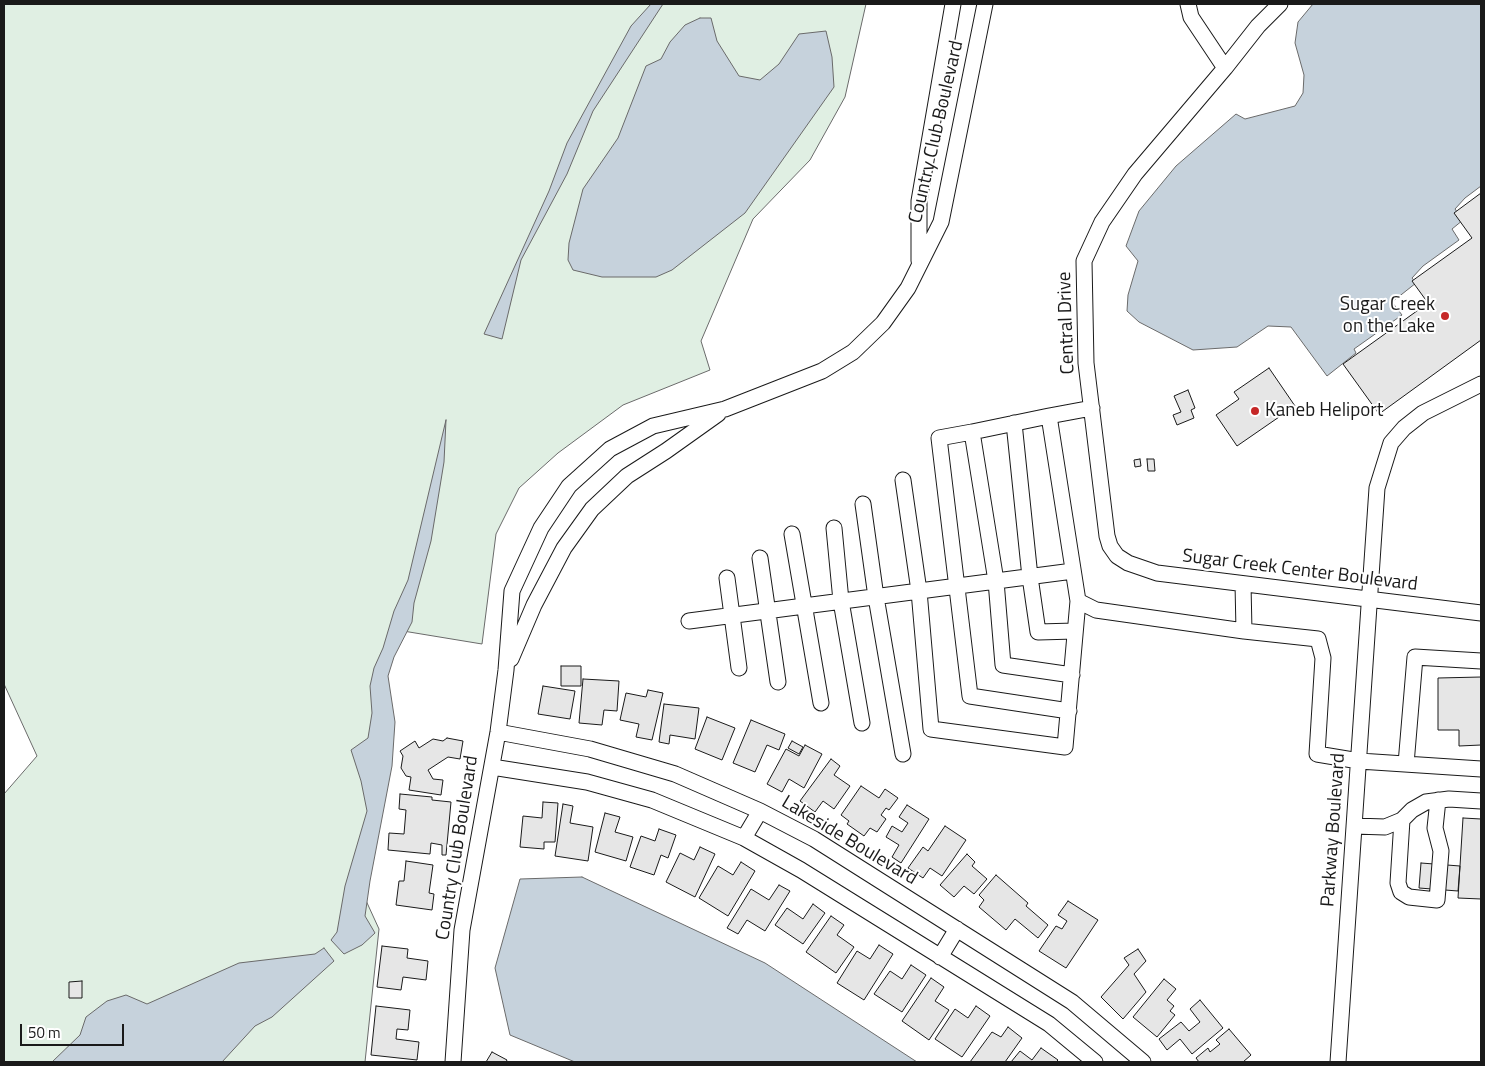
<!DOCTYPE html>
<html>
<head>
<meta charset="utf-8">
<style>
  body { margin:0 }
  #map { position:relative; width:1485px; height:1066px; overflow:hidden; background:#fff; font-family:"Titillium Web",sans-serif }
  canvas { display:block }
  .frame { position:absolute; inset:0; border:5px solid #1a1a1a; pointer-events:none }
  .scale { position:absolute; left:20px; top:1024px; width:104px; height:22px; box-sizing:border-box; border:2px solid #1a1a1a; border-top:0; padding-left:6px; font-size:15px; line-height:18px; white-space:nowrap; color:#1a1a1a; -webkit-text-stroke:4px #fff; paint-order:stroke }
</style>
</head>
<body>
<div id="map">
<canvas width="1485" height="1066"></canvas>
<div class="frame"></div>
<div class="scale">50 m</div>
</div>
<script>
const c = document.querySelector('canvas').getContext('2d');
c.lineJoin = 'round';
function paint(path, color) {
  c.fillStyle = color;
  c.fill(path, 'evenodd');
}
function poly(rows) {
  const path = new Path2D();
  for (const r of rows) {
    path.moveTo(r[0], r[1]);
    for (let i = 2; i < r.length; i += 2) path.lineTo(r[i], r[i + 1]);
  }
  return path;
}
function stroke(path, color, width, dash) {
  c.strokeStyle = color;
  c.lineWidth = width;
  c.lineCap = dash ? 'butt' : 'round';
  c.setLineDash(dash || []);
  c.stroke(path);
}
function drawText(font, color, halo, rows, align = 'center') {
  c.font = font + ' "Titillium Web",sans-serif';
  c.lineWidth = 4;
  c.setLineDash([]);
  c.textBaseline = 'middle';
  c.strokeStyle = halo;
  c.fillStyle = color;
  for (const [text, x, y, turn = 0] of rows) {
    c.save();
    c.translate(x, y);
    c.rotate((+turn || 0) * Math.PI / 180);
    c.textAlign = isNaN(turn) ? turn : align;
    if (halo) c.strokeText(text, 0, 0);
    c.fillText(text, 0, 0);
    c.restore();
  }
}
const green = poly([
  [4,4,866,4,845,97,810,160,753,219,701,341,710,370,623,405,558,453,519,488,496,534,482,644,397,630,379,682,363,894,379,929,365,1062,4,1062,4,794,37,756,4,684,4,4]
]);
const water = poly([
  [651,4,663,4,593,111,567,174,521,260,502,339,484,334,549,191,567,143,631,26,651,4],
  [1313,4,1481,4,1481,186,1465,198,1455,209,1463,220,1452,229,1459,240,1423,266,1412,278,1416,283,1392,302,1402,315,1354,349,1356,353,1327,376,1291,327,1268,326,1237,347,1193,350,1139,322,1127,311,1128,295,1138,261,1126,246,1139,211,1176,166,1236,114,1245,119,1295,106,1303,93,1304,75,1295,43,1298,22,1313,4],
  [700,18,711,18,717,41,739,76,760,80,779,64,799,34,826,31,832,57,834,87,745,213,672,270,656,277,602,277,573,270,568,260,569,243,583,189,618,138,646,66,661,59,670,42,685,25,700,18],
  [446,420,444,462,431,541,414,603,412,622,394,657,388,676,395,722,392,766,370,881,365,916,375,933,362,945,344,954,331,940,337,932,345,886,367,811,361,781,351,750,368,738,372,713,370,686,374,668,383,648,394,611,408,580,446,420],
  [582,877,765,963,917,1062,575,1062,510,1035,495,968,520,879,582,877],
  [324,948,334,961,272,1017,255,1026,222,1062,52,1062,80,1035,86,1017,107,1001,126,995,147,1004,239,963,315,954,324,948]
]);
const building = poly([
  [1481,193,1481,340,1379,414,1343,364,1428,303,1412,281,1472,238,1454,213,1481,193],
  [1269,368,1295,406,1237,446,1216,415,1239,399,1234,392,1269,368],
  [1188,390,1195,408,1191,410,1194,418,1177,425,1173,415,1181,412,1174,396,1188,390],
  [1140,459,1141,466,1135,467,1134,460,1140,459],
  [1147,459,1154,459,1155,471,1148,471,1147,459],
  [561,666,581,666,581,686,561,686,561,666],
  [1481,677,1481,745,1459,746,1459,730,1438,730,1438,678,1481,677],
  [583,679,619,681,617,711,604,710,602,725,579,723,583,679],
  [543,686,575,691,570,719,538,714,543,686],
  [648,690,663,693,652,740,636,737,639,724,620,720,626,693,646,697,648,690],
  [664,704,699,708,695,739,670,735,669,744,659,742,664,704],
  [707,717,735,728,722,760,695,749,707,717],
  [751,720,785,734,779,750,767,745,755,772,733,763,751,720],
  [447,738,463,741,460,759,448,757,428,770,433,779,443,780,441,795,409,790,411,777,406,776,401,768,403,756,400,751,415,741,419,748,433,739,443,741,447,738],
  [792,741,803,747,799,754,788,748,792,741],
  [805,745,822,754,804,788,789,779,782,792,767,784,786,749,799,756,805,745],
  [831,759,840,766,834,775,850,786,834,809,823,801,815,812,800,801,831,759],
  [861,786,879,798,885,789,898,798,889,810,886,808,881,815,886,819,877,832,870,828,864,836,847,824,849,821,841,815,861,786],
  [400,794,432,797,432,800,451,802,446,855,442,855,442,845,431,843,430,854,388,850,389,833,404,834,406,810,399,809,400,794],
  [543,802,558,803,555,842,544,842,544,849,520,847,523,816,542,818,543,802],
  [563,804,573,806,570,823,593,827,588,861,555,856,563,804],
  [907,805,929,819,901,863,892,857,899,845,886,837,892,826,902,832,908,823,899,817,907,805],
  [605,813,620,817,615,832,633,837,626,861,595,852,605,813],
  [1463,818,1481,819,1481,899,1458,898,1463,818],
  [945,826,966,840,942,876,930,868,923,878,908,868,923,847,928,851,945,826],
  [659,829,676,835,668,858,661,855,654,875,630,867,641,836,655,841,659,829],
  [700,847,715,854,695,897,666,882,680,853,694,860,700,847],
  [967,854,975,862,972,866,987,879,974,894,964,886,954,897,940,885,967,854],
  [406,861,433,865,429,893,434,894,432,910,396,905,399,881,404,881,406,861],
  [741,862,755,871,728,916,699,898,718,866,733,875,741,862],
  [1421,863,1460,866,1458,891,1419,888,1421,863],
  [996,875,1028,903,1026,906,1048,925,1038,938,1015,919,1006,930,979,907,984,900,979,895,996,875],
  [779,885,790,891,765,931,747,920,738,934,727,928,751,889,769,900,779,885],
  [1068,901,1098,920,1066,968,1039,951,1056,926,1062,929,1067,921,1058,915,1068,901],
  [813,904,825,913,803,944,775,925,787,908,803,919,813,904],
  [831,916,844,925,837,935,854,947,836,973,806,952,831,916],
  [879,945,893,954,864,1000,837,983,857,951,870,959,879,945],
  [382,946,408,949,407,958,428,961,426,980,403,977,401,990,377,987,382,946],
  [1138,949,1146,961,1134,974,1146,992,1123,1019,1101,997,1129,965,1124,958,1138,949],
  [911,965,926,975,902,1012,874,994,890,971,902,979,911,965],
  [931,978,944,987,935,1001,949,1010,929,1040,902,1021,931,978],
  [1164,979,1176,989,1167,1000,1174,1006,1170,1011,1175,1015,1157,1037,1133,1017,1164,979],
  [82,981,82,998,69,998,69,982,82,981],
  [1200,1000,1223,1028,1192,1054,1180,1039,1167,1050,1159,1039,1181,1022,1189,1031,1200,1022,1190,1009,1200,1000],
  [376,1006,410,1010,408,1030,397,1029,396,1039,419,1042,417,1060,371,1055,376,1006],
  [976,1006,990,1016,962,1057,935,1039,955,1009,968,1018,976,1006],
  [1008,1027,1022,1038,1005,1062,970,1062,992,1032,1001,1037,1008,1027],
  [1229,1029,1251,1055,1243,1062,1199,1062,1196,1058,1208,1048,1210,1052,1220,1044,1216,1040,1229,1029],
  [1041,1048,1058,1060,1056,1062,1011,1062,1020,1051,1032,1060,1041,1048],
  [492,1052,507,1060,506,1062,486,1062,492,1052]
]);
const minor = poly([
  [1188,4,1191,17,1225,68],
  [1280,4,1258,26,1225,68,1135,174,1102,222,1084,261,1086,363,1107,536,1110,546,1117,556,1128,563,1157,573,1481,613],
  [919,261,919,201,953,4],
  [1092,408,1049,416,1078,601,1096,610,1244,631],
  [1049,416,972,432,996,581,1003,665,1072,675],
  [1014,423,1030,577,1038,632,1075,631],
  [972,432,939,438,970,696,1069,711],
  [903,480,919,591,931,729,1065,747,1078,601],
  [863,504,876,597,903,754],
  [834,528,841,601,862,723],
  [792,534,821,703],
  [760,558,778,682],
  [727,578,739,668],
  [1243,584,1244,631,1318,639,1323,658,1317,754,1359,761,1481,769],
  [689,621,1073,571],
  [511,659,534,605,564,548,592,509,627,476,666,451,718,414],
  [498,732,590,749,675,774,760,811,814,839,1072,1002,1143,1062],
  [1406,764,1415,657,1481,661],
  [492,767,587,782,652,800,744,838,801,870,1049,1024,1095,1062],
  [1402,820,1398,883,1401,892,1409,897,1437,900,1441,851,1435,828,1438,800],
  [1354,826,1385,827,1402,820,1412,810,1426,802,1449,799,1481,801],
  [744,838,760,811],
  [940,957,957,929],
  [453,1062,462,930,498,732,506,670,512,591,541,528,569,486,610,449,653,426,725,409,822,371,853,352,883,323,908,288,941,222,985,4],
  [1338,1062,1377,488,1391,443,1404,428,1423,413,1481,384]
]);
const markers = [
  [1445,316,5,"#c62828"],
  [1255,411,5,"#c62828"]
];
const streetNames = [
  ["Country Club Boulevard",937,132,-77],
  ["Central Drive",1067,323,-92],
  ["Sugar Creek Center Boulevard",1300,571,7],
  ["Parkway Boulevard",1334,830,-86],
  ["Lakeside Boulevard",849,841,31],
  ["Country Club Boulevard",458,848,-81]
];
const poiNames = [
  ["Sugar Creek",1435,305],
  ["on the Lake",1435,327],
  ["Kaneb Heliport",1265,411,"left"]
];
paint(green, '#e0efe3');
stroke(green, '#6a6a6a', 1);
paint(water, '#c6d2dc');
stroke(water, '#6a6a6a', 1);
paint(building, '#e6e6e6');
stroke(building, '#1a1a1a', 1);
stroke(minor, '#1a1a1a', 17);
stroke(minor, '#fff', 15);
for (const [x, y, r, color] of markers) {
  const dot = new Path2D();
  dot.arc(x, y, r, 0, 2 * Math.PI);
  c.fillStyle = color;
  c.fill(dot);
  stroke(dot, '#fff', 2);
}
drawText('19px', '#1a1a1a', '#fff', streetNames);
drawText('19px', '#1a1a1a', '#fff', poiNames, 'right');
</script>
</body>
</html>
